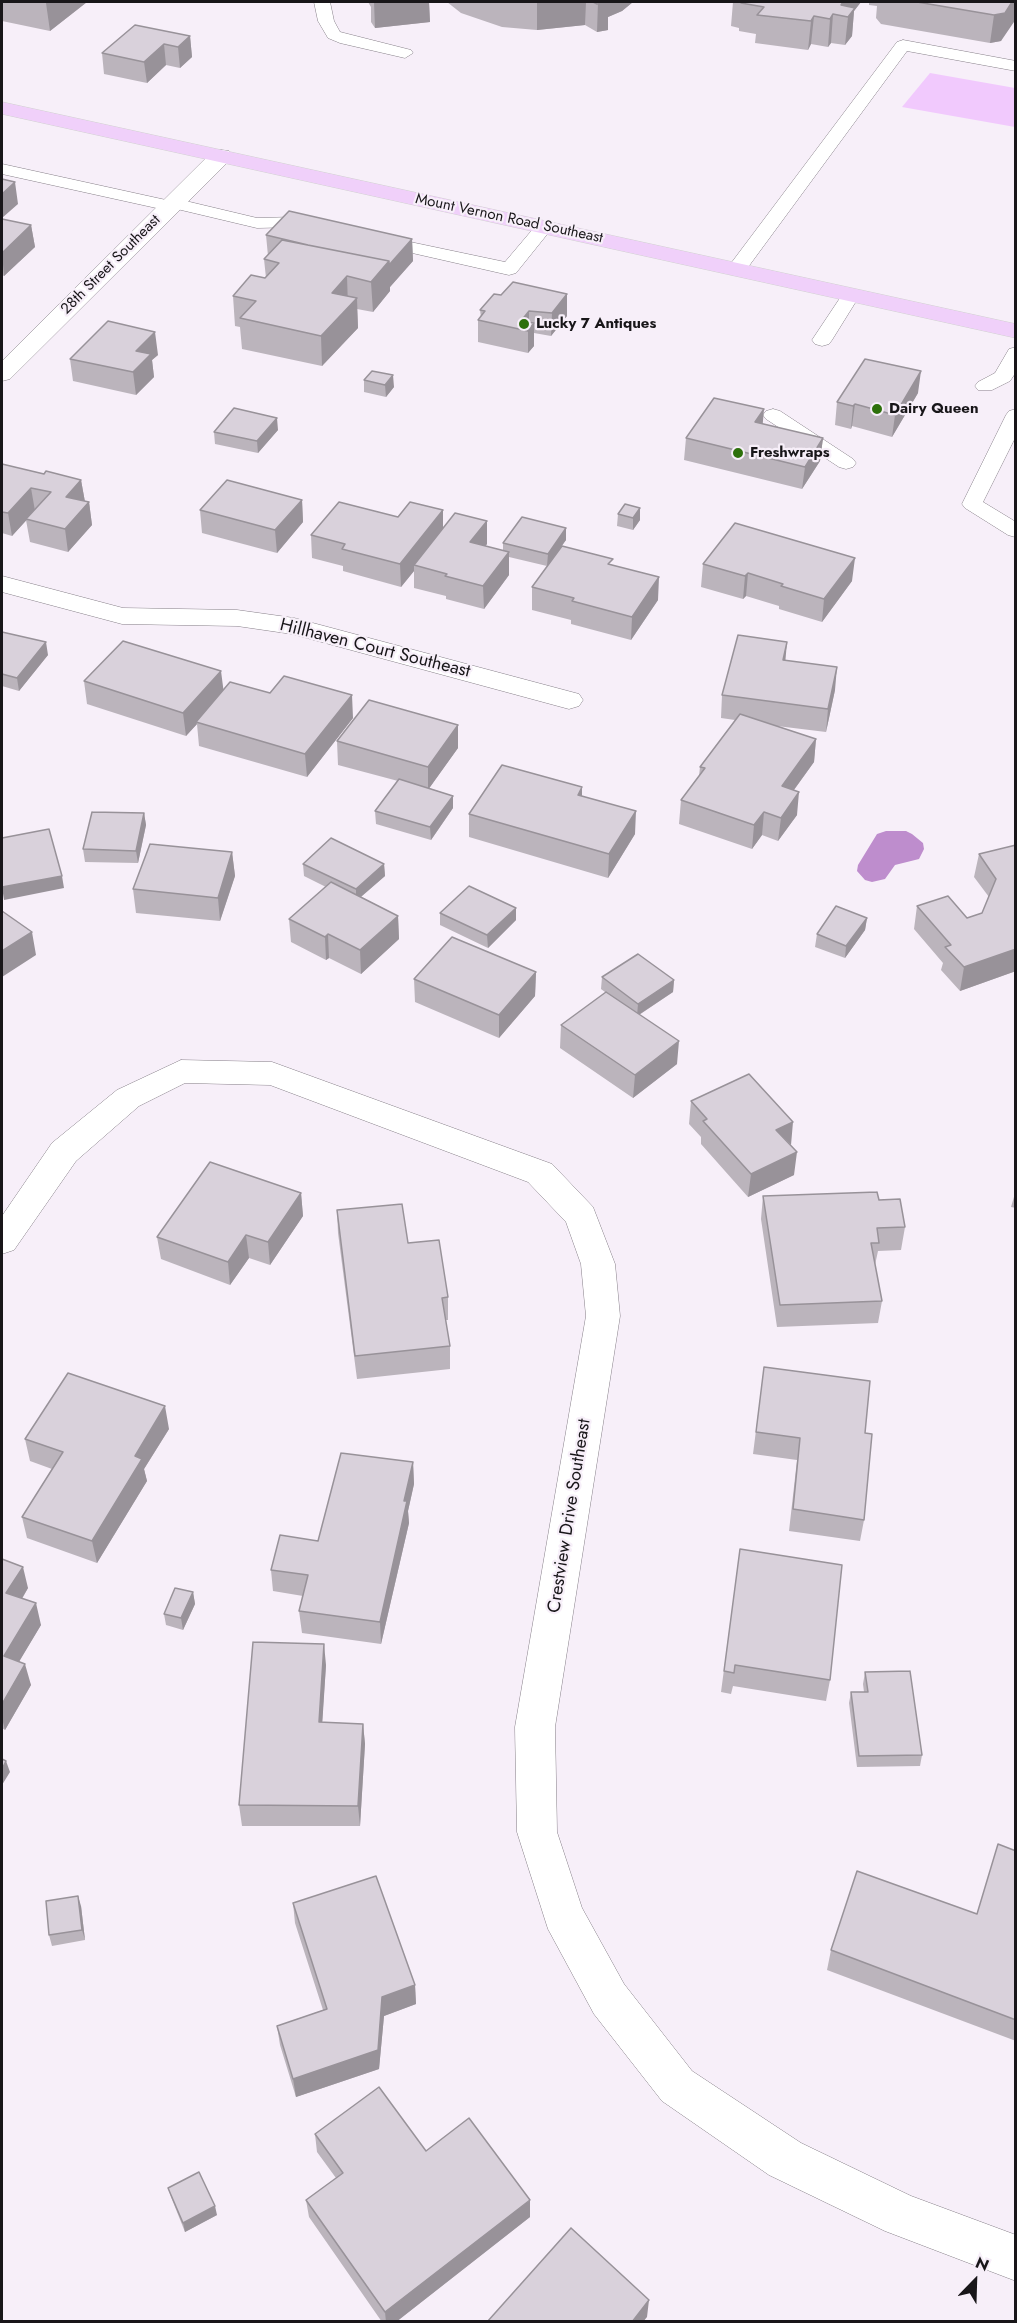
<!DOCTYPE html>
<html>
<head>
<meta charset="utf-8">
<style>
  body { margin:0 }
  #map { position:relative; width:1017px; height:2323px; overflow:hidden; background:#f7eff9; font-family:Jost,sans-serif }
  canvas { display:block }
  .frame { position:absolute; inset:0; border:3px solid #181619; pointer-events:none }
  .north { position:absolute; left:945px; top:2251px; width:60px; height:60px; -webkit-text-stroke:4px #f7eff9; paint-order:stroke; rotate:23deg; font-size:16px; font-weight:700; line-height:24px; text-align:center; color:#181619 }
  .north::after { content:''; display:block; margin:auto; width:21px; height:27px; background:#181619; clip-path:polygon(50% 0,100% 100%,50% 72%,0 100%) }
</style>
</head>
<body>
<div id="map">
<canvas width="1017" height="2323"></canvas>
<div class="frame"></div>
<div class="north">N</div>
</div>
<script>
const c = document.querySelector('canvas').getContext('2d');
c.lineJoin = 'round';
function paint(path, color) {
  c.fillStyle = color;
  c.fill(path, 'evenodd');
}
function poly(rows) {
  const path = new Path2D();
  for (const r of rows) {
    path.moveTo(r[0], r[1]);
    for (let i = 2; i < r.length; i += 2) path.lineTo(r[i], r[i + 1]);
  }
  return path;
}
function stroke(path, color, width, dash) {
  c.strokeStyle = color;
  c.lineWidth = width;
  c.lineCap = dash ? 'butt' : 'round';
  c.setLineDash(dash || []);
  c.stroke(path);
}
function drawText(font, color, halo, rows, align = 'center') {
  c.font = font + ' Jost,sans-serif';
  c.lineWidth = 4.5;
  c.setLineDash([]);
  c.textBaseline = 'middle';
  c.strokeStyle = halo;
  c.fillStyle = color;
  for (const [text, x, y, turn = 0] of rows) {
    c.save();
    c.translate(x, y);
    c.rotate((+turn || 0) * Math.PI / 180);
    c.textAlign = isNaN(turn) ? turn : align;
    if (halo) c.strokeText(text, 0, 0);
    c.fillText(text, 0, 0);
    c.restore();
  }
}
const green = poly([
  [930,73,1015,88,1015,127,902,107]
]);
const water = poly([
  [886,831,906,831,912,834,923,843,924,849,919,859,895,865,885,879,872,882,865,880,857,871,858,865,877,834]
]);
const lane = poly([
  [314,2,330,2,334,21,340,32,411,50,413,53,405,58,340,43,328,38,318,21,314,2],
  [903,40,1016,61,1016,71,907,51,743,274,729,274,727,270,729,266,897,42,903,40],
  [2,164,166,200,173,198,257,218,296,217,319,222,322,226,319,230,313,231,296,227,257,228,177,209,170,211,2,174,2,164],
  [544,222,550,223,553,227,516,273,509,275,377,245,371,244,368,240,371,236,377,235,505,262,538,223,544,222],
  [851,289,858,291,860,295,832,340,829,344,822,346,815,344,812,340,842,295,844,291,851,289],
  [1016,347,1016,372,1010,381,992,390,978,390,975,386,978,382,995,373,1009,349,1016,347],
  [773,409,780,411,853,459,856,463,853,467,846,469,839,467,766,419,763,415,766,411,773,409],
  [1016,409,1016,436,983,502,1016,522,1015,537,1008,535,965,508,962,504,1006,415,1009,411,1016,409]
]);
const street = poly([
  [221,150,229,151,232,156,229,161,10,379,2,381,2,361,213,151,221,150],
  [2,576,123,608,237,610,294,618,579,694,583,700,579,706,569,709,292,634,237,626,122,624,2,592,2,576],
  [181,1060,272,1062,283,1066,552,1164,593,1207,615,1264,620,1316,555,1727,557,1832,582,1908,624,1984,692,2071,801,2143,911,2196,1016,2235,1016,2281,885,2231,769,2175,662,2101,594,2014,548,1929,517,1832,515,1727,586,1316,581,1264,566,1222,528,1182,270,1085,185,1083,139,1106,76,1161,14,1250,2,1254,2,1216,52,1143,117,1090,181,1060]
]);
const primary = poly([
  [2,102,1016,324,1016,338,2,114,2,102]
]);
const wall = poly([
  [2,2,87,2,50,31,2,21],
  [368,2,429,2,430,22,375,28,371,22,371,7],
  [447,2,633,2,622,11,608,17,608,30,597,32,585,25,537,30,502,27,461,13],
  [733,2,864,2,861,2,854,11,852,36,845,45,831,43,828,47,811,44,808,50,755,43,756,34,739,31,739,28,731,26],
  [869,2,1016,2,1001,41,990,43,881,24,876,18,877,6,869,5],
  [190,36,192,57,180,68,166,65,147,83,104,74,102,53],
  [2,219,31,225,35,247,4,276,2,275],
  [266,235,412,239,413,261,390,287,390,291,373,312,357,309,358,328,322,366,242,349,240,327,235,326,233,296,266,278,264,259,268,256],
  [567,294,567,316,551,336,534,333,534,346,528,353,478,342,478,320,481,317,480,310],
  [158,355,152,360,154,377,136,395,73,381,70,359],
  [364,380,394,387,386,397,364,392],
  [918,393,892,437,852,426,851,429,835,425,837,402],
  [762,424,823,438,820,461,802,489,684,460,686,438],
  [278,430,258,453,215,444,214,432],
  [2,464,44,474,81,480,85,502,89,502,92,525,68,552,30,542,26,520,12,536,2,533],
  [302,500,303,522,277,553,202,533,200,510],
  [640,508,640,520,633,530,617,526,618,514],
  [443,510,443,528,487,521,487,544,485,546,503,551,503,543,566,528,566,540,554,557,612,565,658,600,631,640,571,624,571,620,532,610,532,587,547,566,509,557,509,575,484,609,446,599,446,596,414,588,414,571,401,587,343,571,343,566,312,558,311,535,398,517],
  [703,564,852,581,822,622,779,609,779,606,746,596,743,599,701,587],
  [2,632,48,655,19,691,2,686],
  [786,660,835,690,826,732,777,726,816,739,814,762,794,790,797,815,778,841,762,835,752,849,679,824,681,800,699,776,700,767,735,720,721,718,722,695],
  [84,681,223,691,353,718,307,777,199,746,197,724,186,736,87,704],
  [337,741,458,748,429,788,453,796,453,808,431,840,376,824,375,811,398,781,338,765],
  [582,796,635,834,608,878,469,837,469,814],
  [144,813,146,825,138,863,85,862,83,849],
  [1016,845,1016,971,960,991,941,970,943,963,914,929,917,906,967,918,982,913,989,897,974,877,979,854],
  [232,852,235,876,220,921,136,913,133,889],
  [303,864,384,864,385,876,361,897,398,916,399,939,361,974,329,958,326,960,291,942,289,919,326,887,304,876],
  [440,913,516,920,488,948,440,925],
  [867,918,865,930,845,958,815,947,817,934],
  [536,972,535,996,499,1038,415,1002,414,979],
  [602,977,674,980,673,992,639,1015,677,1064,633,1098,560,1048,561,1025,609,995,601,989],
  [691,1101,790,1145,794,1175,748,1197,701,1144,701,1137,689,1124],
  [1016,1190,1016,1208,1011,1207],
  [301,1193,303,1216,270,1265,249,1258,230,1285,161,1259,157,1237],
  [763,1196,879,1200,905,1227,901,1250,878,1251,875,1265,882,1301,878,1323,777,1327,761,1219],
  [337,1210,408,1243,448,1297,448,1320,445,1320,450,1346,450,1369,357,1379,338,1233],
  [764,1367,865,1433,864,1520,860,1541,789,1531,797,1460,753,1454],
  [169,1429,144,1469,147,1481,97,1563,27,1538,22,1517,52,1469,30,1461,25,1439],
  [413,1462,414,1484,408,1511,409,1523,381,1644,302,1633,299,1611,303,1596,273,1591,271,1570,318,1541],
  [740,1549,830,1680,826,1701,733,1686,731,1694,721,1692],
  [2,1559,28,1588,22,1599,41,1625,19,1661,31,1685,5,1730,2,1728],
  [193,1592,195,1604,183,1630,166,1625,164,1614],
  [326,1665,322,1722,363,1724,365,1744,360,1826,242,1826,239,1805],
  [865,1672,922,1755,920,1766,857,1767,849,1703,851,1692,864,1692,863,1684],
  [1016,1851,1016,2041,827,1970,831,1950,977,1914],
  [293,1903,415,1985,416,2004,384,2016,379,2069,296,2097,280,2045,277,2026,323,2010,295,1923],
  [81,1906,85,1940,52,1946,49,1935],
  [315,2134,426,2151,530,2217,396,2322,382,2322,309,2217,306,2200,336,2178,317,2152],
  [168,2188,217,2215,185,2232,171,2197]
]);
const shadedWall = poly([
  [48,2,87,2,50,31,46,3],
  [374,2,429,2,430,22,375,28],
  [537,2,586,2,585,25,537,30],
  [598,2,633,2,622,11,608,17,608,30,597,32],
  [843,2,861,2,854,11,852,36,845,45,848,17,841,5],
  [1012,2,1016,2,1016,19,1001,41,990,43,994,15],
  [833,14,831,43,828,47,830,19],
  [814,16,811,44,808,50,811,21],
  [190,36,192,57,180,68,178,47],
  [164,44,166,65,147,83,144,62],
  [15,182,18,204,2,218,2,194],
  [31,225,35,247,4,276,2,253],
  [412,239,413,261,390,287,390,291,373,312,371,282,389,261],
  [347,276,348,307,357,298,358,328,322,366,321,336,332,293],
  [567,294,567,316,551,336,552,313],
  [529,311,529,330,534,323,534,346,528,353,528,331,521,321],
  [155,332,158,355,152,360,154,377,136,395,133,372,136,351],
  [921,371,918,393,892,437,895,415],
  [393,375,394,387,386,397,385,385],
  [855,404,852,426,851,429,853,406],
  [764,409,762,432,755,422],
  [277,418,278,430,258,453,257,441],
  [823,438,820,461,802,489,805,467],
  [81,480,85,502,66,497],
  [31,488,35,511,12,536,8,513],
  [302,500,303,522,277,553,275,530],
  [89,502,92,525,68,552,65,529],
  [640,508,640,520,633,530,633,518],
  [443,510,443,533,414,565,414,571,401,587,400,564],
  [487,521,487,544,470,565,470,542],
  [566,528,566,540,547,566,548,554],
  [509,552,509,575,484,609,483,586],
  [855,558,852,581,822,622,824,599],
  [748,573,746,596,743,599,745,576],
  [659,577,658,600,631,640,632,617],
  [46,642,48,655,19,691,17,678],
  [787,642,785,665,783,660],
  [837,667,835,690,826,732,828,709],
  [221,671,224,694,196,722,197,724,186,736,183,713],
  [352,695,353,718,307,777,305,754],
  [458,725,458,748,428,790,428,767],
  [816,739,814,762,780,809,782,786],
  [582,787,582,811,578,795],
  [799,792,797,815,778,841,781,818],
  [453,796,453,808,431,840,430,827],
  [636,811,635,834,608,878,609,854],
  [764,812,762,835,752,849,754,825],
  [144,813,146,825,138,863,136,851],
  [232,852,235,876,220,921,218,898],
  [384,864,385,876,356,901,356,889],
  [62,876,64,888,4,900,2,887],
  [516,908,516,920,488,948,487,935],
  [398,916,399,939,361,974,360,950],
  [867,918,865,930,845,958,846,946],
  [32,932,36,955,2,977,2,951],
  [328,934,329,958,326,960,325,937],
  [1016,949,1016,971,960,991,964,967],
  [536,972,535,996,499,1038,499,1015],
  [674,980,673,992,637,1016,638,1004],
  [679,1041,677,1064,633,1098,635,1075],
  [793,1122,791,1145,776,1130],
  [797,1152,794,1175,748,1197,751,1174],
  [301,1193,303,1216,270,1265,268,1242],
  [246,1235,249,1258,230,1285,228,1262],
  [165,1406,169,1429,144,1469,147,1481,97,1563,92,1541,135,1456],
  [413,1462,414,1484,408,1511,409,1523,381,1644,380,1622,404,1501],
  [23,1567,28,1588,12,1615,6,1593],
  [193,1592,195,1604,183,1630,181,1618],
  [36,1603,41,1625,10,1677,4,1656],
  [324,1644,326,1665,321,1743,319,1722],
  [25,1664,31,1685,5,1730,2,1718,2,1704],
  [363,1724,365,1744,360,1826,358,1806],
  [6,1761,10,1772,2,1785,2,1769],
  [78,1896,81,1906,85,1940,82,1930],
  [415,1985,416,2004,384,2016,379,2069,296,2097,293,2079,382,1997],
  [530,2200,530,2217,396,2322,386,2322,385,2312],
  [215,2206,217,2215,185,2232,183,2223],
  [649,2300,647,2317,643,2322,632,2322]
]);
const building = poly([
  [593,2,608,2,597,4,593,2],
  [742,2,843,2,841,5,855,8,848,17,833,14,830,19,814,16,811,21,757,15,764,7,741,3,742,2],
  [917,2,1012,2,1005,13,994,15,917,2],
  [135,25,190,36,178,47,164,44,144,62,102,53,135,25],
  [2,179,15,182,2,194,2,179],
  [289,211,412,239,389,265,389,261,308,245,266,235,289,211],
  [2,219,31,225,2,253,2,219],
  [282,240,389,261,371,282,347,276,332,293,357,298,321,336,240,318,256,301,233,296,251,275,265,278,279,263,264,259,282,240],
  [513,282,567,294,552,313,529,311,521,321,534,323,528,331,478,320,485,311,480,310,494,294,501,295,513,282],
  [108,321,155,332,136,351,151,354,133,372,70,359,108,321],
  [865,359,921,371,895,415,855,404,853,406,837,402,865,359],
  [372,371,393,375,385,385,364,380,372,371],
  [714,398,764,409,755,422,823,438,805,467,686,438,714,398],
  [234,408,277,418,257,441,214,432,234,408],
  [2,464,44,474,46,471,81,480,66,497,89,502,65,529,26,519,51,492,31,488,8,513,2,512,2,464],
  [227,480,302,500,275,530,200,510,227,480],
  [339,502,398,517,410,502,443,510,400,564,342,549,345,544,311,535,339,502],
  [625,504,640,508,633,518,618,514,625,504],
  [455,513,487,521,470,542,509,552,483,586,445,576,447,574,414,565,455,513],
  [522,517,566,528,548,554,503,543,522,517],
  [735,523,855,558,824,599,781,586,783,584,748,573,745,576,703,564,735,523],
  [562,546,613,559,608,564,659,577,632,617,572,601,574,598,532,587,562,546],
  [2,632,46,642,17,678,2,674,2,632],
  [738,635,787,642,783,660,837,667,828,709,722,695,738,635],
  [123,641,221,671,183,713,84,681,123,641],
  [284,676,352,695,305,754,196,722,230,682,270,693,284,676],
  [369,700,458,725,428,767,337,741,369,700],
  [740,714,816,739,782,786,799,792,781,818,764,812,754,825,681,800,705,768,700,767,740,714],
  [502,765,582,787,578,795,636,811,609,854,469,814,502,765],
  [399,779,453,796,430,827,375,811,399,779],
  [92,812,144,813,136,851,83,849,92,812],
  [49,829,62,876,2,887,2,838,49,829],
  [331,838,384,864,356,889,303,864,331,838],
  [150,844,232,852,218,898,133,889,150,844],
  [1016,845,1016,949,964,967,945,947,951,945,917,906,948,896,967,918,982,913,996,879,979,854,1016,845],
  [331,882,398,916,360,950,328,934,325,937,289,919,331,882],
  [469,886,516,908,487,935,440,913,469,886],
  [836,906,867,918,846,946,817,934,836,906],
  [2,911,32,932,2,951,2,911],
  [452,937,536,972,499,1015,414,979,452,937],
  [638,954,674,980,638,1004,602,977,638,954],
  [606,992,679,1041,635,1075,561,1025,606,992],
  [749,1074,793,1122,776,1130,797,1152,751,1174,703,1121,707,1119,691,1101,749,1074],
  [210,1162,301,1193,268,1242,246,1235,228,1262,157,1237,210,1162],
  [877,1192,879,1200,900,1199,905,1227,877,1228,879,1243,871,1243,882,1301,780,1305,763,1196,877,1192],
  [402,1204,408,1243,439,1240,448,1297,442,1298,450,1346,355,1356,337,1210,402,1204],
  [764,1367,870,1381,865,1433,872,1434,864,1520,793,1509,800,1438,756,1432,764,1367],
  [68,1373,165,1406,135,1456,142,1459,92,1541,22,1517,63,1452,25,1439,68,1373],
  [341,1453,413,1462,404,1501,407,1501,380,1622,299,1611,308,1575,271,1570,280,1535,318,1541,341,1453],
  [740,1549,842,1565,830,1680,735,1665,734,1673,724,1671,740,1549],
  [2,1559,23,1567,6,1593,36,1603,4,1656,25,1664,2,1704,2,1559],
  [175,1588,193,1592,181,1618,164,1614,175,1588],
  [253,1642,324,1644,319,1722,363,1724,358,1806,239,1805,253,1642],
  [910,1671,922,1755,859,1756,851,1692,868,1692,865,1672,910,1671],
  [2,1759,6,1761,2,1769,2,1759],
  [998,1844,1016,1851,1016,2020,831,1950,857,1871,977,1914,998,1844],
  [376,1876,415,1985,382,1997,378,2050,293,2079,277,2026,327,2009,293,1903,376,1876],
  [78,1896,82,1930,49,1935,46,1901,78,1896],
  [379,2087,426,2151,469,2118,530,2200,385,2312,306,2200,343,2173,315,2134,379,2087],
  [199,2172,215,2206,183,2223,168,2188,199,2172],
  [571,2228,649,2300,632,2322,487,2322,571,2228]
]);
const markers = [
  [524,324,6,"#2d700b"],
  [877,409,6,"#2d700b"],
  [738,453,6,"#2d700b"]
];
const farStreetnames = [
  ["Mount Vernon Road Southeast",509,219,12],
  ["28th Street Southeast",111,265,-45]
];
const farPoinames = [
  ["Lucky 7 Antiques",536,324],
  ["Dairy Queen",889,409],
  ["Freshwraps",750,453]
];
const streetNames = [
  ["Hillhaven Court Southeast",375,649,14],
  ["Crestview Drive Southeast",570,1516,-81]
];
paint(green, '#f1c9fd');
paint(water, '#be8dcd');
stroke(lane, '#878089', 1);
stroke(street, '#878089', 1);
stroke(primary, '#d1d0d1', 1);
paint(lane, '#fff');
paint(street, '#fff');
paint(primary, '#f0d0fa');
paint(wall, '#bbb4bc');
paint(shadedWall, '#989299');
paint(building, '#d9d1db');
stroke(building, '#989299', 1.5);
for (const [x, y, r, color] of markers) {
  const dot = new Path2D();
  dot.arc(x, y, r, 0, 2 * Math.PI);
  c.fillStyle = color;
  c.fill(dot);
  stroke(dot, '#f7eff9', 2);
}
drawText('15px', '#181619', '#f7eff9', farStreetnames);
drawText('bold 15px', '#181619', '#f7eff9', farPoinames, 'left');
drawText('18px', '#181619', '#f7eff9', streetNames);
</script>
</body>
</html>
